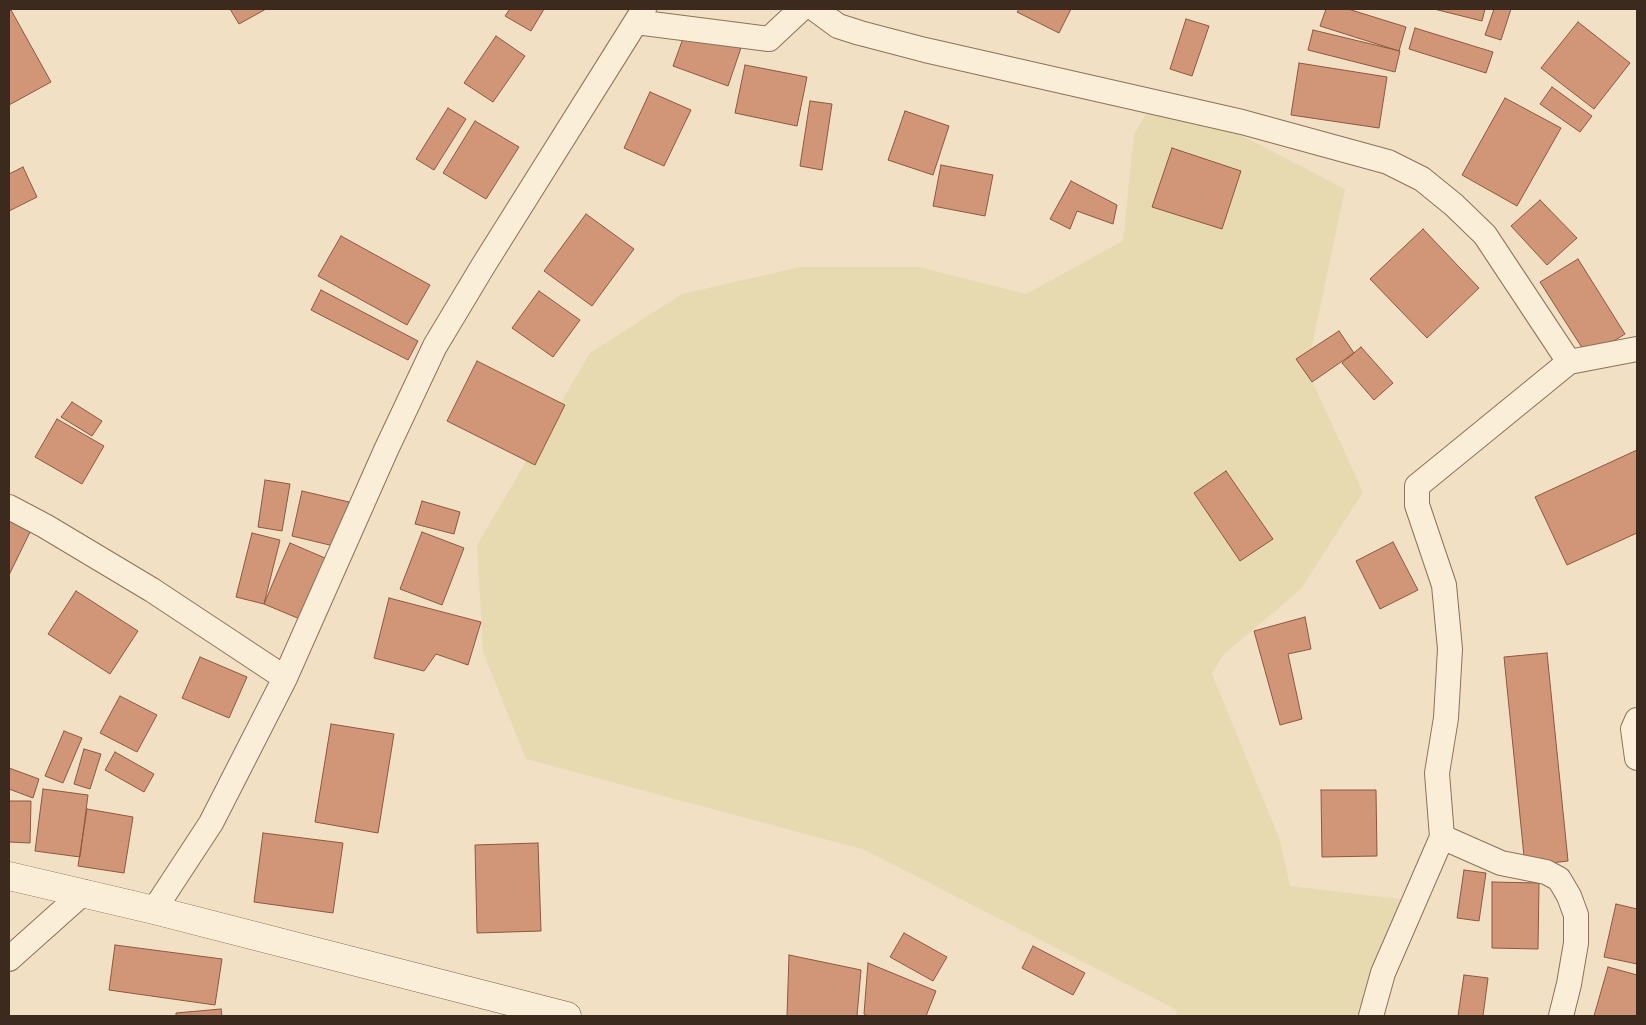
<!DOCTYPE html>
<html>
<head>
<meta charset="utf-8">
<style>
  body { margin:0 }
  #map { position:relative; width:1646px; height:1025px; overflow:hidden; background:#f1e0c4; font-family:Bitter,serif }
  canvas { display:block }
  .frame { position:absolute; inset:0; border:10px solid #3c2a1e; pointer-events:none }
</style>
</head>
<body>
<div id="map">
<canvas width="1646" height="1025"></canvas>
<div class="frame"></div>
</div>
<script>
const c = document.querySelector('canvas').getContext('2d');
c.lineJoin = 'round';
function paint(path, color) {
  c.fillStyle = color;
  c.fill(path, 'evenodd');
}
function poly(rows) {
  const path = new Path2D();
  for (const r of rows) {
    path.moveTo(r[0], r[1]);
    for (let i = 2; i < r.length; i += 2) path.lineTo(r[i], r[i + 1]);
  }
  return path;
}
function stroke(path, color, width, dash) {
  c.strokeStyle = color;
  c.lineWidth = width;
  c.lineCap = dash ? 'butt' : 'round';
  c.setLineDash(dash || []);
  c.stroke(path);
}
const farmland = poly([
  [1159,93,1345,189,1307,370,1363,492,1301,589,1223,655,1212,674,1280,840,1290,886,1416,901,1367,1016,1176,1016,1177,1010,865,850,526,759,483,652,477,545,590,353,682,294,800,267,919,267,1026,294,1123,241,1134,134]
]);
const building = poly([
  [230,9,266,9,239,24,230,9],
  [510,9,544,9,531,31,505,16,510,9],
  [1019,9,1071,9,1059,33,1017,12,1019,9],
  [1326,9,1348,9,1406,27,1399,51,1320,26,1326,9],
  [1434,9,1485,9,1482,21,1434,9],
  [1494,9,1511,9,1501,40,1485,35,1494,9],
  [11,10,51,82,9,105,9,12,11,10],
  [1186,19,1209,26,1192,76,1170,69,1186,19],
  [689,22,743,42,728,86,673,66,689,22],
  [1578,22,1630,63,1594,109,1541,68,1578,22],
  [1415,28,1493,52,1486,73,1409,49,1415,28],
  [1313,30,1400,51,1395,72,1308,50,1313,30],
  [496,36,525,56,493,102,464,83,496,36],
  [1299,63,1387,77,1379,128,1291,115,1299,63],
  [745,65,807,77,797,126,735,113,745,65],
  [1552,87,1592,116,1580,132,1540,104,1552,87],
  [650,92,691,110,664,166,624,148,650,92],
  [1505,98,1561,128,1517,206,1462,175,1505,98],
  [810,101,832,104,822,170,800,166,810,101],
  [448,108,466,119,434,170,416,159,448,108],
  [905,111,949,126,933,175,888,160,905,111],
  [475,121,519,147,486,199,443,173,475,121],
  [1172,148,1241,171,1222,229,1152,207,1172,148],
  [941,165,993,175,985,216,933,206,941,165],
  [23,167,37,197,9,211,9,174,23,167],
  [1071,181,1117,205,1113,224,1077,211,1070,229,1050,219,1071,181],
  [1540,200,1577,238,1547,265,1511,226,1540,200],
  [586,214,634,249,592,306,544,271,586,214],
  [1423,229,1479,288,1427,338,1370,279,1423,229],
  [341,236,430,285,407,325,318,276,341,236],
  [1578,259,1625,334,1588,357,1540,282,1578,259],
  [321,290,418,341,408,360,311,310,321,290],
  [539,291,580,320,553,357,512,328,539,291],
  [1339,331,1354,353,1312,382,1296,359,1339,331],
  [1361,347,1393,383,1374,400,1342,363,1361,347],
  [477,361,565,405,535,465,447,421,477,361],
  [72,402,102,421,92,436,61,417,72,402],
  [57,419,104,446,82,484,35,457,57,419],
  [1637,450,1637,533,1567,565,1535,497,1637,450],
  [1226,471,1273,539,1240,561,1194,493,1226,471],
  [265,480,290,484,282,531,258,527,265,480],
  [302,491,349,502,338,547,292,536,302,491],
  [422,501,460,512,454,534,415,524,422,501],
  [9,517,32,528,9,575,9,517],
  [422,532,464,548,442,605,400,589,422,532],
  [252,533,280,540,264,604,236,597,252,533],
  [1393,542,1418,590,1380,609,1356,561,1393,542],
  [290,543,332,561,307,622,264,604,290,543],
  [76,591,138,631,110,674,48,634,76,591],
  [389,598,481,622,468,665,436,654,424,671,374,658,389,598],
  [1305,617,1311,649,1288,654,1302,719,1280,725,1254,631,1305,617],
  [1547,653,1568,861,1525,866,1504,657,1547,653],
  [200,657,247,677,229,718,182,698,200,657],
  [120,696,157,715,137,752,100,733,120,696],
  [331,724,394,734,378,833,315,822,331,724],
  [64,731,82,738,63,783,45,776,64,731],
  [84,749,101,754,90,789,74,784,84,749],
  [115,752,154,774,144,792,105,770,115,752],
  [9,768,39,779,33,798,9,789,9,768],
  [43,789,88,795,80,857,35,851,43,789],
  [1321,790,1376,790,1377,856,1322,857,1321,790],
  [9,801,31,801,30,843,9,842,9,801],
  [87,809,133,817,124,873,78,866,87,809],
  [263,833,343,843,333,913,254,902,263,833],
  [538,843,541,931,477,933,475,845,538,843],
  [1464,870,1486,873,1479,921,1457,918,1464,870],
  [1492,882,1539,883,1538,949,1492,948,1492,882],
  [1616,904,1637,909,1637,964,1604,957,1616,904],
  [904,933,947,957,933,981,890,957,904,933],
  [115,945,222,959,215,1005,109,990,115,945],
  [1033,946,1085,973,1073,995,1022,968,1033,946],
  [789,955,861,970,857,1016,787,1016,789,955],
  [868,963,936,991,926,1016,868,1016,864,1014,868,963],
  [1608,967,1637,975,1637,1016,1594,1016,1608,967],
  [1464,975,1488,978,1483,1016,1458,1016,1464,975],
  [221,1009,222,1016,176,1016,176,1013,221,1009]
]);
const street = poly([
  [815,9,838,26,860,33,925,50,1242,122,1388,162,1422,179,1454,205,1485,235,1569,362],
  [636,22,769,39,801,9],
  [9,507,45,526,152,590,285,678],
  [1637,720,1633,729,1637,758],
  [1442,837,1501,863,1546,872,1559,879,1569,896,1576,915,1576,943,1569,984,1561,1016],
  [154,910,211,823,285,678,386,450,435,346,483,266,644,9],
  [9,959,84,892],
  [1371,1016,1383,973,1442,837,1437,773,1446,718,1450,649,1444,585,1417,505,1417,486,1569,362,1637,349]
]);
const secondary = poly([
  [9,876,154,910,567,1016]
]);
paint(farmland, '#e7dab1');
paint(building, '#d19678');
stroke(building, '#8e573d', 1);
stroke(street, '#8d7159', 26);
stroke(secondary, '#6f523c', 29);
stroke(street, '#fbeed8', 24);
stroke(secondary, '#fbeed8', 28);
</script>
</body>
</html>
